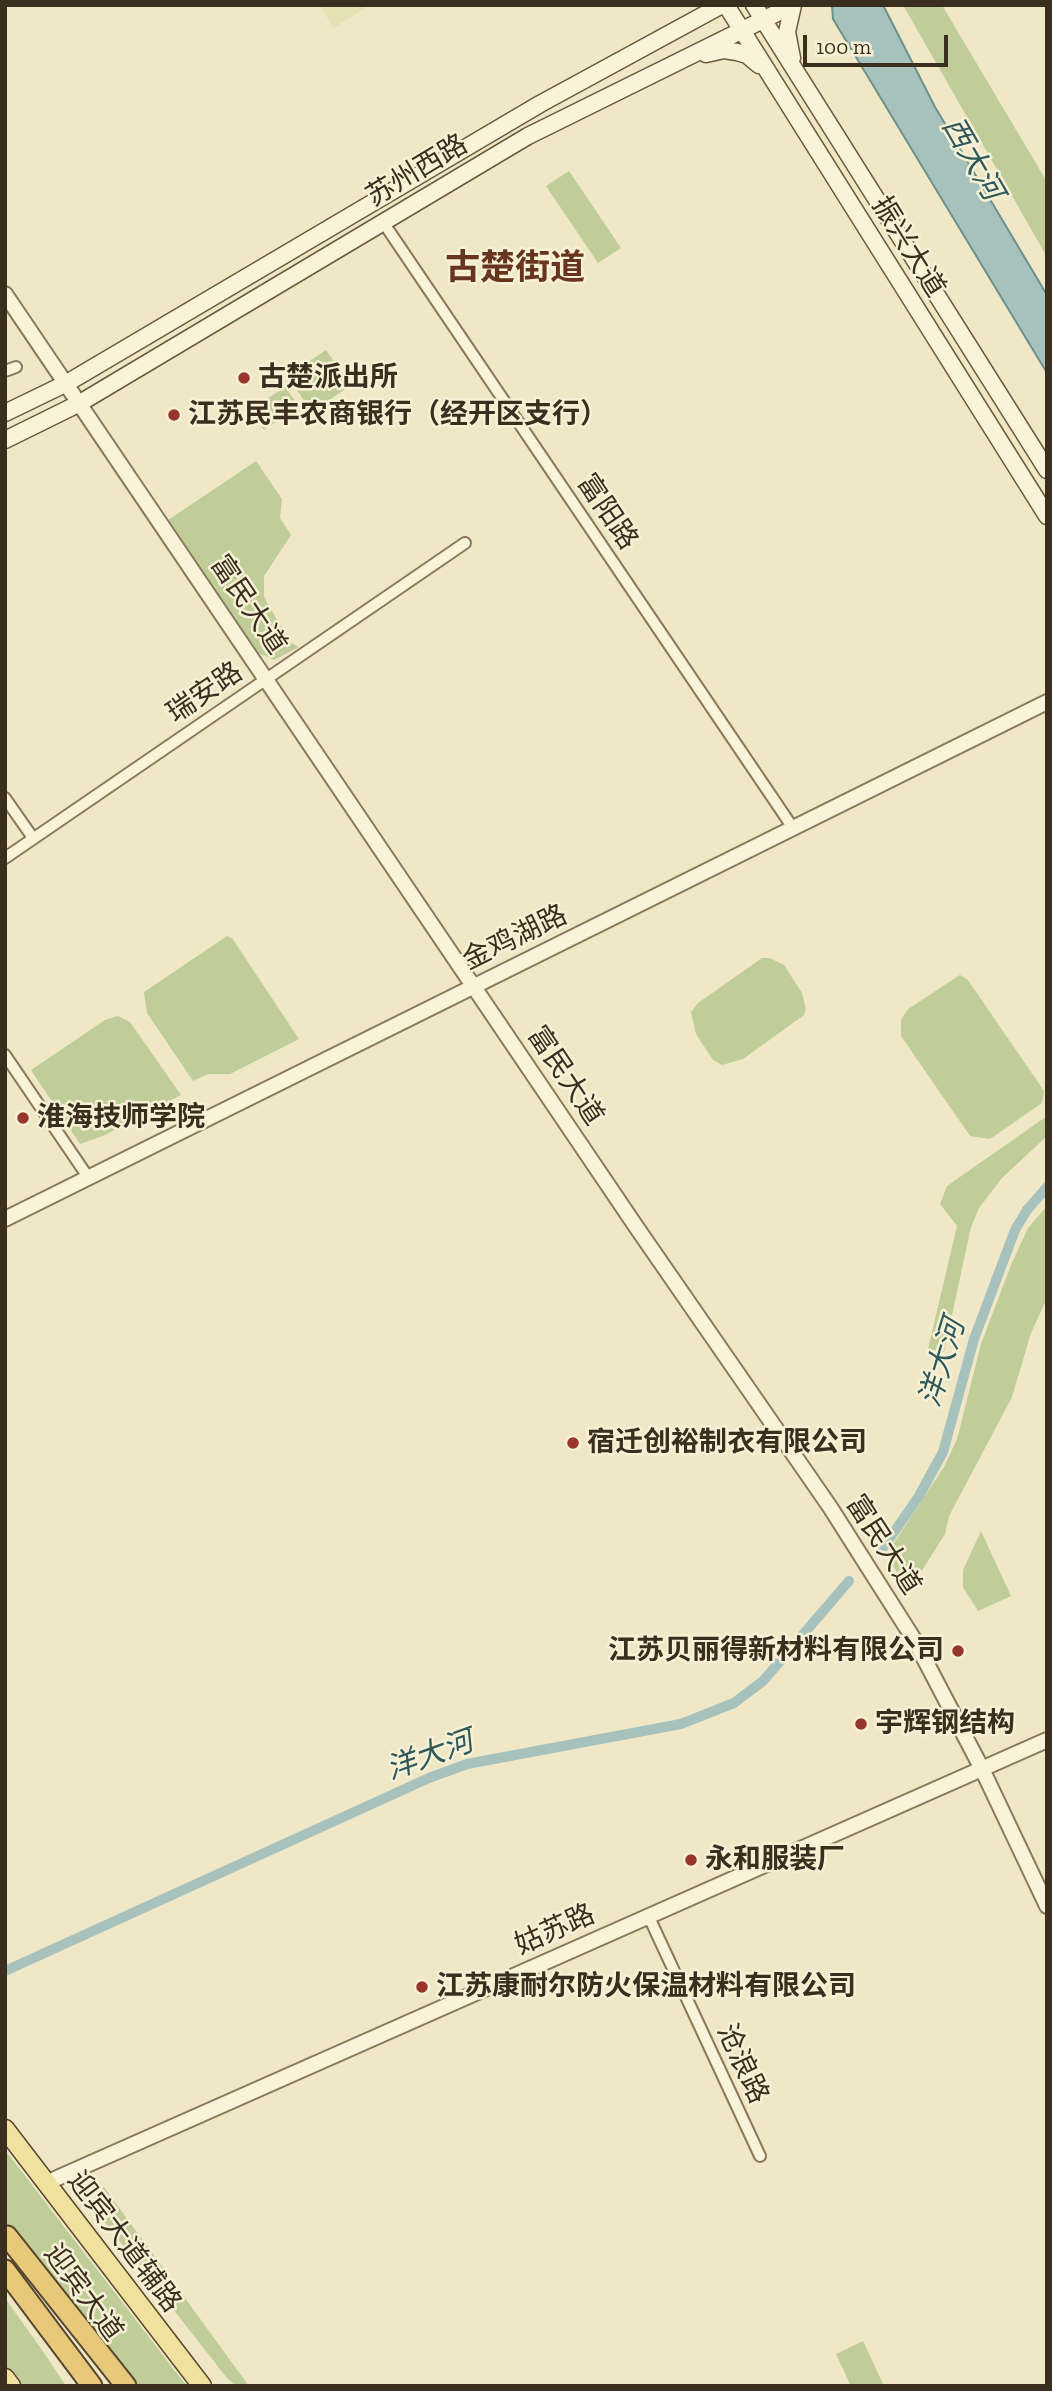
<!DOCTYPE html>
<html>
<head>
<meta charset="utf-8">
<style>
  body { margin:0 }
  #map { position:relative; width:1052px; height:2391px; overflow:hidden; background:#efe7c6; font-family:"Zilla Slab",serif }
  canvas { display:block }
  .frame { position:absolute; inset:0; border:7px solid #3a2f1f; pointer-events:none }
  .scale { position:absolute; left:803px; top:35px; width:145px; height:32px; box-sizing:border-box; border:4px solid #3a2f1f; border-top:0; padding-left:9px; font-size:21px; line-height:24px; white-space:nowrap; color:#3a2f1f; -webkit-text-stroke:5px #f6f0d5; paint-order:stroke }
</style>
</head>
<body>
<div id="map">
<canvas width="1052" height="2391"></canvas>
<div class="frame"></div>
<div class="scale">100 m</div>
</div>
<script>
const c = document.querySelector('canvas').getContext('2d');
c.lineJoin = 'round';
function paint(path, color) {
  c.fillStyle = color;
  c.fill(path, 'evenodd');
}
function poly(rows) {
  const path = new Path2D();
  for (const r of rows) {
    path.moveTo(r[0], r[1]);
    for (let i = 2; i < r.length; i += 2) path.lineTo(r[i], r[i + 1]);
  }
  return path;
}
function stroke(path, color, width, dash) {
  c.strokeStyle = color;
  c.lineWidth = width;
  c.lineCap = dash ? 'butt' : 'round';
  c.setLineDash(dash || []);
  c.stroke(path);
}
function drawText(font, color, halo, rows, align = 'center') {
  c.font = font + ' "Zilla Slab","Noto Sans SC",serif';
  c.lineWidth = 5;
  c.setLineDash([]);
  c.textBaseline = 'middle';
  c.strokeStyle = halo;
  c.fillStyle = color;
  for (const [text, x, y, turn = 0] of rows) {
    c.save();
    c.translate(x, y);
    c.rotate((+turn || 0) * Math.PI / 180);
    c.textAlign = isNaN(turn) ? turn : align;
    if (halo) c.strokeText(text, 0, 0);
    c.fillText(text, 0, 0);
    c.restore();
  }
}
const farmland = poly([
  [319,5,369,5,334,28]
]);
const green = poly([
  [903,5,942,5,1047,182,1047,257],
  [569,171,621,248,598,263,546,186],
  [326,350,351,385,312,412,287,376],
  [285,387,299,406,264,430,250,410],
  [256,461,282,499,280,518,291,535,264,576,264,597,290,642,299,647,274,660,256,652,168,520],
  [227,936,232,938,299,1039,230,1074,208,1074,193,1081,147,1013,144,992],
  [762,958,770,958,784,965,802,993,806,1009,804,1015,743,1059,722,1065,713,1060,696,1034,691,1012,698,1003],
  [960,975,968,980,1044,1091,1042,1103,990,1139,970,1136,901,1036,901,1020,908,1009],
  [118,1016,130,1022,181,1095,103,1136,80,1144,31,1070,105,1020],
  [1047,1116,1047,1136,1002,1178,979,1208,971,1227,944,1352,928,1349,957,1226,940,1204,947,1186],
  [1047,1206,1047,1298,1031,1333,1012,1397,949,1516,945,1534,909,1591,886,1555,944,1467,957,1439,981,1344,1011,1265,1028,1228],
  [981,1531,1011,1596,978,1611,963,1587,963,1570],
  [5,2150,182,2380,187,2386,132,2386,43,2265,13,2232,5,2222],
  [104,2187,249,2386,236,2386,227,2378,103,2220,95,2201,96,2193],
  [5,2298,47,2357,66,2386,16,2386,5,2370],
  [863,2341,884,2386,851,2386,836,2354]
]);
const water = poly([
  [832,5,883,5,935,107,1047,295,1047,373,833,19,832,5]
]);
const canal = poly([
  [881,1551,919,1496,943,1452,974,1339,1015,1230,1027,1210,1047,1187],
  [5,1971,429,1778,467,1764,681,1724,734,1703,763,1681,849,1581]
]);
const minor = poly([
  [383,222,793,828],
  [5,371,16,367],
  [5,798,33,838],
  [5,858,465,543],
  [5,1055,88,1177],
  [648,1915,760,2156]
]);
const tertiary = poly([
  [5,294,637,1228,830,1507,915,1641,982,1769,1047,1906],
  [5,1219,1047,702],
  [46,2183,1047,1740]
]);
const secondary = poly([
  [726,5,1047,516],
  [754,5,1047,470],
  [706,54,724,50,737,52,747,55,759,65],
  [792,58,787,32,793,5],
  [5,413,67,383,540,104,722,5],
  [5,440,80,403,528,136,793,5]
]);
const primary = poly([
  [5,2129,202,2386],
  [5,2378,11,2386]
]);
const trunk = poly([
  [7,2236,126,2386],
  [5,2270,92,2386]
]);
const markers = [
  [244,378,7,"#99362b"],
  [174,415,7,"#99362b"],
  [23,1118,7,"#99362b"],
  [573,1443,7,"#99362b"],
  [958,1651,7,"#99362b"],
  [861,1724,7,"#99362b"],
  [691,1860,7,"#99362b"],
  [422,1987,7,"#99362b"]
];
const streetNames = [
  ["苏州西路",417,171,-31],
  ["振兴大道",908,247,58],
  ["富阳路",607,512,56],
  ["富民大道",248,605,56],
  ["瑞安路",205,693,-34],
  ["金鸡湖路",515,938,-26],
  ["富民大道",565,1076,56],
  ["富民大道",883,1545,57],
  ["姑苏路",555,1930,-24],
  ["沧浪路",742,2064,65],
  ["迎宾大道辅路",124,2242,53],
  ["迎宾大道",83,2293,54]
];
const poiNames = [
  ["古楚派出所",258,378],
  ["江苏民丰农商银行（经开区支行）",188,415],
  ["淮海技师学院",37,1118],
  ["宿迁创裕制衣有限公司",587,1443],
  ["江苏贝丽得新材料有限公司",944,1651,"right"],
  ["宇辉钢结构",875,1724],
  ["永和服装厂",705,1860],
  ["江苏康耐尔防火保温材料有限公司",436,1987]
];
const waterNames = [
  ["西大河",972,159,60],
  ["洋大河",943,1363,-73],
  ["洋大河",430,1756,-20]
];
const districtNames = [
  ["古楚街道",515,269]
];
paint(farmland, '#e4e2b3');
paint(green, '#c1cd99');
paint(water, '#a7c2bd');
stroke(water, '#6d918c', 2);
stroke(canal, '#a7c2bd', 10);
stroke(minor, '#8a795b', 14);
stroke(tertiary, '#8a795b', 18);
stroke(secondary, '#6c5a3e', 19);
stroke(primary, '#58472f', 21);
stroke(trunk, '#58472f', 23);
stroke(minor, '#f9f3d9', 10);
stroke(tertiary, '#f9f3d9', 14);
stroke(secondary, '#f9f3d9', 16);
stroke(primary, '#f1e19e', 18);
stroke(trunk, '#e8c97a', 19);
for (const [x, y, r, color] of markers) {
  const dot = new Path2D();
  dot.arc(x, y, r, 0, 2 * Math.PI);
  c.fillStyle = color;
  c.fill(dot);
  stroke(dot, '#f6f0d5', 2.5);
}
drawText('28px', '#3a2f1f', '#f6f0d5', streetNames);
drawText('bold 28px', '#3a2f1f', '#f6f0d5', poiNames, 'left');
drawText('italic 30px', '#2e585a', '#f6f0d5', waterNames);
drawText('bold 35px', '#67351e', '#f6f0d5', districtNames);
</script>
</body>
</html>
